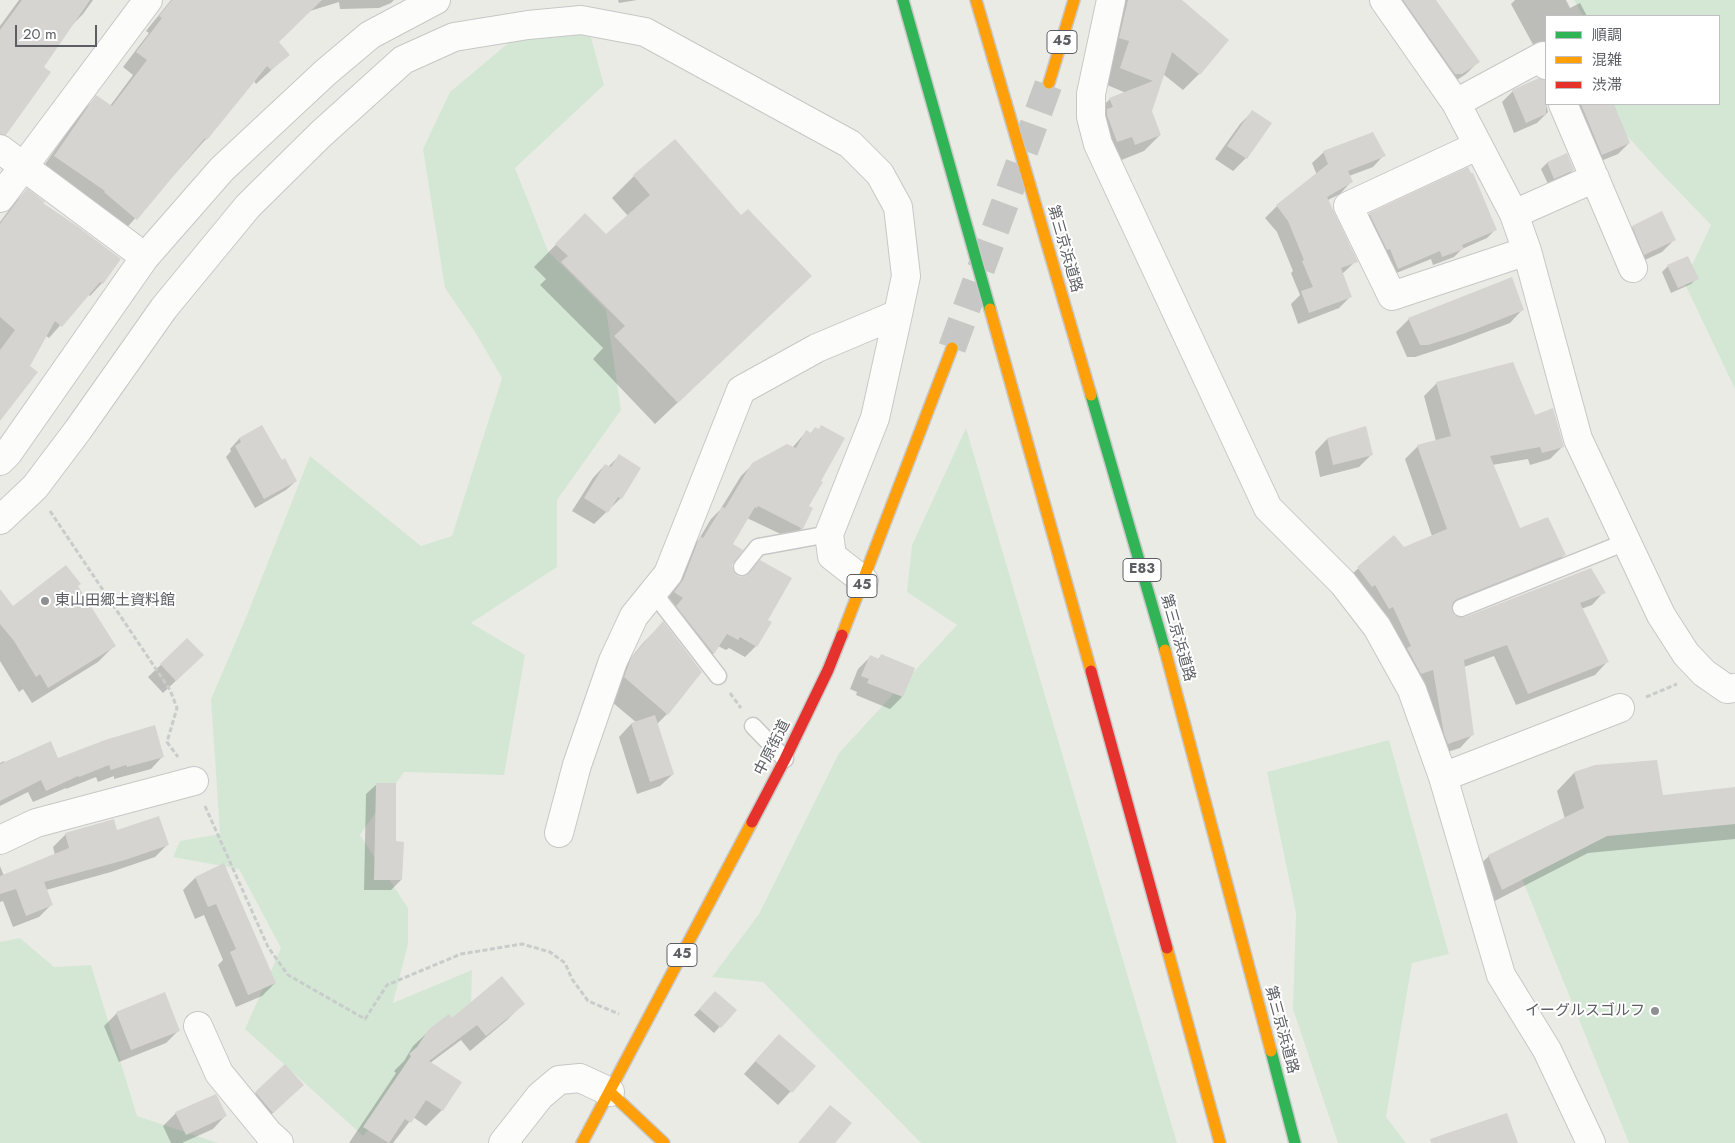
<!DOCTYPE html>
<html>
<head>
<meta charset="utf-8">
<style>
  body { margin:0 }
  #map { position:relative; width:1735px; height:1143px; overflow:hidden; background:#ebebe6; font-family:Jost,"Noto Sans JP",sans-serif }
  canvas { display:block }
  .legend { position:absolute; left:1545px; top:15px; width:175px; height:90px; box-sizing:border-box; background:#fff; border:1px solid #bebfc1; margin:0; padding:6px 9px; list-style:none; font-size:15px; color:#5c5e63 }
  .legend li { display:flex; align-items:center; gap:10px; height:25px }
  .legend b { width:25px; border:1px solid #bebfc1 }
  .scale { position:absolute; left:15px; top:25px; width:82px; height:22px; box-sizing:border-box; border:2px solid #5c5e63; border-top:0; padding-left:6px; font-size:15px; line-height:18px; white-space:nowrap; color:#5c5e63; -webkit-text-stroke:4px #fff; paint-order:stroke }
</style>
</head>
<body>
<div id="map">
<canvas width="1735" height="1143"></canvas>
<ul class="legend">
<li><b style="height:6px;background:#30b455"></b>順調</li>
<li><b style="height:6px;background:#ff9f0a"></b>混雑</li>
<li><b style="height:6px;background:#e5322d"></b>渋滞</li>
</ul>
<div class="scale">20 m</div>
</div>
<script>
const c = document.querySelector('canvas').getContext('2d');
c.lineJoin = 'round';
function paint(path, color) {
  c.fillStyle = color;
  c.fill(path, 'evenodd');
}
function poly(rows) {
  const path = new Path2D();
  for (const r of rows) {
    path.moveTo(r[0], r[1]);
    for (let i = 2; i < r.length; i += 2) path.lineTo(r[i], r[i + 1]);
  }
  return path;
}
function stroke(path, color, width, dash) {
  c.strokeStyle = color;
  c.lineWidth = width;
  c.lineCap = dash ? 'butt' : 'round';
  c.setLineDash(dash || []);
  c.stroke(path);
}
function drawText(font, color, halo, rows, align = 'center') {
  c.font = font + ' Jost,"Noto Sans JP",sans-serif';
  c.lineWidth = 4;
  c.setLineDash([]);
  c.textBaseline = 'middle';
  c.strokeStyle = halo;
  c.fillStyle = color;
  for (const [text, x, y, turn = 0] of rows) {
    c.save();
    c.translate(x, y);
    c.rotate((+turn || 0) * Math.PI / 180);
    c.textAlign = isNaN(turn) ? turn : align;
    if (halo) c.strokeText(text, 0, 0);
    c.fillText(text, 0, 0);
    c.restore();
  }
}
const green = poly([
  [1574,0,1735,0,1735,389,1684,282,1711,225,1659,171,1598,104,1719,104,1719,16,1583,16],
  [590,34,604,85,515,168,548,251,606,310,621,410,557,500,557,567,471,623,525,655,504,775,404,772,360,835,408,908,408,944,393,1003,472,970,471,1009,363,1136,245,1029,281,948,239,869,173,857,180,841,220,834,211,699,247,615,310,456,421,546,452,536,502,378,475,332,445,288,423,149,450,92,512,40],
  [966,428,1177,1143,921,1143,763,982,712,977,759,914,839,753,957,625,907,592,912,545],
  [1389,740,1449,954,1412,963,1386,1117,1406,1143,1338,1143,1293,1009,1296,913,1267,772],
  [1735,824,1735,1143,1629,1143,1522,879,1607,836],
  [20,938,54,967,91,965,137,1116,218,1143,0,1143,0,942]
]);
const shadow = poly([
  [19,0,93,0,83,14,69,28,42,67,5,134,0,139,0,26],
  [171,0,394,0,391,3,379,8,340,9,339,2,310,11,277,42,288,55,256,84,254,81,206,139,122,233,41,170,82,111,97,97,110,106,133,75,123,67,149,33,146,31],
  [618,0,637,0,619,3],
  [1116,0,1179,0,1227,40,1199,74,1183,90,1163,74,1151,111,1160,135,1144,151,1119,161,1094,115,1110,99,1126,93,1105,84,1113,57,1103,54],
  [1381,0,1432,0,1478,62,1466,74,1448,86],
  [1515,0,1566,0,1570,8,1580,3,1587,16,1546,16,1546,61,1537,52,1511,4],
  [1546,81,1546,104,1548,112,1537,123,1514,133,1502,102,1513,91],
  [1562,104,1613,104,1629,143,1618,154,1591,165],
  [1252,112,1246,158,1233,171,1215,159,1240,124],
  [1324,152,1384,155,1373,167,1349,176,1351,182,1340,194,1328,200,1356,261,1342,274,1350,297,1339,308,1298,324,1291,304,1300,295,1291,273,1293,271,1277,232,1265,218,1277,206,1317,175,1312,163],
  [1566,155,1573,170,1567,176,1548,184,1541,169,1547,163],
  [634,176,788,298,655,424,593,359,603,348,540,285,546,279,534,267,585,215,606,235,628,216,612,198],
  [27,190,42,204,119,260,102,283,90,296,88,294,49,338,46,336,0,419,0,222,15,202],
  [1370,214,1495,230,1487,238,1462,249,1454,257,1433,265,1431,259,1389,276,1361,223],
  [1633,227,1674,240,1662,252,1632,266,1620,239],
  [1668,266,1697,278,1691,284,1671,293,1662,272],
  [1522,310,1510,323,1452,345,1415,357,1407,357,1396,332,1409,319],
  [1437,383,1534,417,1563,446,1550,459,1530,465,1528,459,1492,465,1519,530,1564,555,1552,568,1451,608,1450,612,1455,617,1465,619,1604,592,1592,605,1581,609,1607,662,1595,675,1516,705,1494,656,1464,667,1472,735,1460,748,1435,756,1345,580,1394,537,1403,548,1432,536,1405,459,1418,446,1436,441,1424,396],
  [262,427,282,462,296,481,286,490,255,508,226,457,231,451,230,449,239,439],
  [815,428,808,506,802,528,791,539,747,518,731,545,731,571,766,620,756,646,745,657,729,648,726,650,718,646,713,654,702,664,664,603,672,592,690,549,699,539,711,519,720,510,741,476,753,464,792,448,806,432,810,434],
  [1327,439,1371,455,1359,467,1320,477,1315,452],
  [619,456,639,468,621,498,594,524,572,511,593,478,605,465,608,467],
  [77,586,114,646,98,662,32,703,23,689,19,692,0,661,0,605,13,608],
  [663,623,667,714,657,724,673,774,660,786,637,794,619,737,631,724,637,723,606,697,613,679,644,642],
  [187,640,203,655,163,693,148,677],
  [881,656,902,697,890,709,856,695,857,692,850,689,858,669,870,657,877,660],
  [163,756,151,769,114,779,114,776,98,782,96,777,66,789,66,788,33,802,28,792,0,806,0,763,4,761,5,763,57,759],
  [1595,766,1662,797,1735,788,1735,839,1588,853,1485,906,1471,873,1489,856,1565,819,1557,791,1574,773],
  [377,784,395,843,401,880,391,890,364,890,366,794],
  [66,834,167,845,155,857,111,872,46,890,52,904,39,917,13,927,3,901,0,902,0,866,4,876,55,855,53,847],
  [223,865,275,983,262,996,236,1007,218,965,223,960,204,915,195,919,183,890,195,878],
  [709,999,735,1010,714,1033,694,1015],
  [523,1004,507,1020,470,1051,461,1040,430,1063,442,1110,426,1126,413,1117,393,1143,349,1143,396,1073,394,1071,404,1061,413,1046,430,1030,452,1020],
  [117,1013,179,1030,166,1043,119,1062,104,1026],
  [767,1048,814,1066,778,1105,744,1074],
  [285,1066,303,1085,260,1125,243,1105],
  [176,1113,225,1116,213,1129,182,1143,171,1143,163,1126]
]);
const building = poly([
  [22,0,90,0,44,67,51,72,6,135,0,134,0,30],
  [172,0,322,0,279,42,290,55,271,70,267,66,207,140,205,138,137,220,104,192,105,191,54,156,96,95,112,106,147,60,136,52,162,18,159,16],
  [1128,0,1182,0,1229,40,1200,75,1172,52,1152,111,1161,135,1135,145,1132,137,1117,142,1107,115,1107,109,1113,107,1109,98,1153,81,1120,68,1129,41,1119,38],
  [1403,0,1436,0,1480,62,1462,74,1455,74],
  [1539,78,1546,80,1546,114,1526,123,1512,90],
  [1581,104,1614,104,1630,143,1602,155],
  [1252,110,1272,123,1247,159,1227,146],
  [1373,132,1386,156,1348,171,1353,182,1327,197,1358,262,1341,268,1352,297,1309,313,1301,291,1313,287,1302,261,1304,260,1288,221,1276,205,1328,164,1323,151],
  [675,139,741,215,748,209,812,276,678,403,614,336,625,326,561,262,568,256,555,244,585,213,606,234,650,195,633,175],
  [1567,153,1574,170,1554,179,1547,162],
  [1468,167,1471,173,1473,173,1497,230,1462,245,1464,249,1442,257,1440,251,1398,269,1390,249,1387,250,1369,213],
  [27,188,45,202,43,203,77,226,121,259,103,284,100,282,62,327,55,321,30,366,38,372,0,421,0,350,15,330,0,317,0,224],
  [1662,211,1676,240,1644,255,1632,226],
  [1688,256,1699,279,1678,288,1667,265],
  [1512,277,1524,310,1466,333,1428,345,1420,345,1408,318],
  [1513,362,1535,415,1553,408,1564,447,1542,453,1540,447,1490,456,1520,528,1548,517,1566,555,1457,599,1453,602,1452,611,1455,616,1465,617,1591,568,1606,593,1580,603,1609,662,1528,694,1507,645,1464,660,1474,735,1448,744,1444,734,1433,670,1421,674,1407,648,1411,646,1393,607,1389,609,1375,585,1372,587,1357,567,1394,535,1404,547,1447,529,1417,445,1451,436,1436,382],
  [262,425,282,460,285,458,297,481,264,499,235,446,241,442,239,438],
  [821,425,845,438,821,481,823,482,809,506,813,508,803,529,758,506,757,508,755,507,733,544,743,550,732,565,733,570,736,575,741,577,746,576,760,560,792,578,768,620,772,622,757,647,740,637,738,640,727,634,714,654,676,606,683,598,674,592,683,580,700,536,703,538,722,507,725,508,752,463,787,444,796,448,806,430,811,433,815,427,819,429],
  [1366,426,1373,455,1333,465,1327,438],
  [619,454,641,468,622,499,618,497,608,513,584,498,605,464,611,467],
  [66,565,81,584,78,586,116,646,48,688,40,674,36,677,14,641,0,624,0,589,13,606],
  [663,621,702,672,668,715,624,677,631,658],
  [187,638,204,655,176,681,160,664],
  [881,654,915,668,903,697,867,683,869,679,861,676,870,655,879,659],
  [655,715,674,774,650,782,631,723],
  [155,725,164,757,127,767,126,765,111,770,109,765,79,777,78,776,46,791,41,780,0,801,0,764,51,741,58,758,105,740],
  [1657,760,1663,795,1735,787,1735,824,1607,836,1502,890,1488,855,1584,808,1574,772,1595,765],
  [376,783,396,783,396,841,404,842,402,880,374,880],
  [159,816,169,845,125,860,44,882,53,905,26,916,16,889,0,894,0,876,69,848,65,833,114,819,117,830],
  [224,863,276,983,248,995,230,952,236,949,216,904,208,907,195,877],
  [502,976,525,1004,486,1036,477,1025,429,1061,462,1082,443,1111,426,1100,411,1123,405,1119,389,1143,363,1127,411,1056,409,1054,417,1047,429,1029,449,1014,452,1018],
  [715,991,737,1010,721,1028,699,1009],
  [165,992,180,1031,131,1050,116,1012],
  [779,1034,816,1066,792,1093,755,1061],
  [285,1064,304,1085,273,1113,255,1092],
  [216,1094,227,1116,186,1135,175,1112],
  [830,1105,852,1123,835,1143,798,1143],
  [1507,1113,1518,1143,1431,1143,1430,1139]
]);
const primaryTunnel = poly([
  [952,348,1049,83]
]);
const path = poly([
  [50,511,170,690,177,708,167,742,178,757],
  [730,693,741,708],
  [1646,697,1677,684],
  [205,806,268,947,288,975,365,1019,387,985,461,954,522,944,550,952,565,963,572,979,588,1001,619,1014]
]);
const lane = poly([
  [742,567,758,547,829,534],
  [653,592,718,676],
  [1461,608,1626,542],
  [753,726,785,759]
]);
const street = poly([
  [1111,0,1091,94,1091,117,1098,144,1268,508,1343,583,1377,627,1412,690,1443,777,1501,975,1547,1050,1591,1143],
  [1384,0,1456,103,1514,214,1527,251,1578,439,1661,615,1686,654,1704,673,1727,689,1735,688],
  [1456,103,1543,56,1546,65],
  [1563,104,1633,268],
  [1477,146,1348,206,1392,296,1527,251],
  [0,149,145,257],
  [0,198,148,0],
  [1514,214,1595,178],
  [0,461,8,453,145,257,222,169,326,72,370,35,436,0],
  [0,520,35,487,78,430,164,308,248,206,321,134,403,60,454,37,528,25,581,20,645,32,850,144,880,174,898,207,906,276,898,314,875,418,829,534,832,556,864,581],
  [1443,777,1620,708],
  [559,833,577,765,613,661,634,616,668,574,741,390,817,348,898,314],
  [0,840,36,823,194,781],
  [198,1026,219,1073,269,1134,279,1143],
  [503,1143,540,1096,559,1080,580,1078,610,1092]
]);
const fast = poly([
  [903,0,990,309],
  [1091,395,1165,650],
  [1271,1051,1295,1143]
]);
const slow = poly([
  [976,0,1091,395],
  [1049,83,1074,0],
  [990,309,1091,671],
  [842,635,952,348],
  [1165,650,1271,1051],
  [1167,948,1220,1143],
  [610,1092,664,1143],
  [582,1143,752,822]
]);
const jam = poly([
  [1091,671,1167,948],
  [752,822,785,759,828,670,842,635]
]);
const markers = [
  [45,601,5,"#8e8f91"],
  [1655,1011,5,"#8e8f91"]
];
const shields = [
  [1062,42,30],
  [1142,570,38],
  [862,586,30],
  [682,955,30]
];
const shieldNames = [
  ["45",1062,42],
  ["E83",1142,570],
  ["45",862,586],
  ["45",682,955]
];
const streetNames = [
  ["第三京浜道路",1064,249,74],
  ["第三京浜道路",1177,638,74],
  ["中原街道",773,748,-63],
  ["第三京浜道路",1281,1030,75]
];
const poiNames = [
  ["東山田郷土資料館",55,601],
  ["イーグルスゴルフ",1645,1011,"right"]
];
paint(green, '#d4e7d5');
paint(shadow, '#0003');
paint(building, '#d5d4d1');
stroke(primaryTunnel, '#c7c8c5', 28, [28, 14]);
stroke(lane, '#c7c7c7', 19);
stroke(street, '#c7c7c7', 30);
stroke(fast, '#c8c8c8', 14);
stroke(slow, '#c8c8c8', 14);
stroke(jam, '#c8c8c8', 14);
stroke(path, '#c8ccca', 3, [5, 2.5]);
stroke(lane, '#fcfcfb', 16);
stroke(street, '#fcfcfb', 28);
stroke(fast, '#30b455', 11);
stroke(slow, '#ff9f0a', 11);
stroke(jam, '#e5322d', 11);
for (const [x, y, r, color] of markers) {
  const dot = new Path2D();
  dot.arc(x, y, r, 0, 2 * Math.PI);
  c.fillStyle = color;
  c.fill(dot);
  stroke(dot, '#fff', 2);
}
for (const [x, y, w] of shields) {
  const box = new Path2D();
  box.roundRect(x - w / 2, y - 11.5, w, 23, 4);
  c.fillStyle = '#fff';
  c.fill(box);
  stroke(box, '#5c5e63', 1);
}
drawText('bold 14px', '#5c5e63', null, shieldNames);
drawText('15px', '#5c5e63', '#fff', streetNames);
drawText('15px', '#5c5e63', '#fff', poiNames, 'left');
</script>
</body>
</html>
